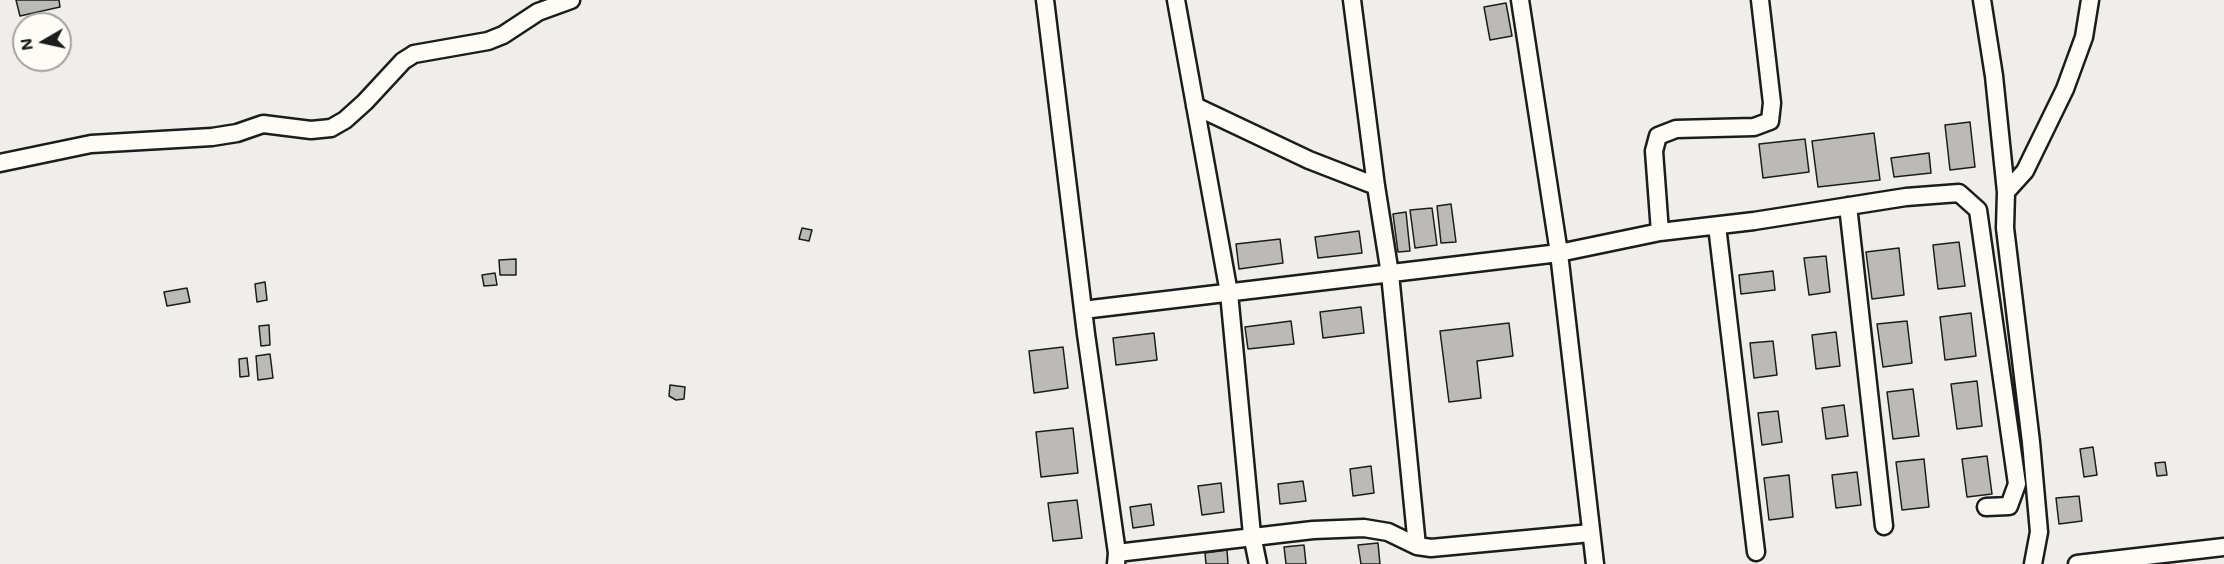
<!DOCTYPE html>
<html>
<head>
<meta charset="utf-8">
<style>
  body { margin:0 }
  #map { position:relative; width:2224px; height:564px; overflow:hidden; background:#f0eeea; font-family:Mali,sans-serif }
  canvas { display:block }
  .north { position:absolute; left:12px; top:12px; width:60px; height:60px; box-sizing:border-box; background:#fdfcf7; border:2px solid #a3a29f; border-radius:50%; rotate:261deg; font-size:16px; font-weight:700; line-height:24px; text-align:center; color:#1c1c1c }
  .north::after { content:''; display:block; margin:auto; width:21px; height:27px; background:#1c1c1c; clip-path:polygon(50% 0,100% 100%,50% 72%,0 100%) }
</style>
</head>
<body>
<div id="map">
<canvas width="2224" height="564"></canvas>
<div class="north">N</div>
</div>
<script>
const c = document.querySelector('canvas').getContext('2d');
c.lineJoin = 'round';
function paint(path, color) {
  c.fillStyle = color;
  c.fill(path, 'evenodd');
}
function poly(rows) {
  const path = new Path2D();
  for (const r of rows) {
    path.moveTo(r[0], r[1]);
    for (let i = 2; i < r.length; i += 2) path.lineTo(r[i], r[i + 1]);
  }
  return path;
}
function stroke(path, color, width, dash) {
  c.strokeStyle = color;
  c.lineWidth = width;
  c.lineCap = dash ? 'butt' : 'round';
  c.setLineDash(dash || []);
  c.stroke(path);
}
const building = poly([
  [16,0,59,0,60,7,20,16,16,0],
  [1506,3,1512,36,1490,40,1484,7,1506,3],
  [1970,122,1975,167,1950,170,1945,125,1970,122],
  [1874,133,1880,180,1818,187,1812,141,1874,133],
  [1805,139,1809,172,1763,178,1759,144,1805,139],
  [1929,153,1931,173,1894,177,1891,158,1929,153],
  [1451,204,1456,242,1441,243,1437,206,1451,204],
  [1432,208,1437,245,1415,248,1410,210,1432,208],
  [1406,212,1410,251,1398,252,1393,214,1406,212],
  [802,228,812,230,809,241,799,239,802,228],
  [1359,231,1362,253,1318,258,1315,237,1359,231],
  [1280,239,1283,263,1239,269,1236,244,1280,239],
  [1959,242,1965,286,1938,289,1933,245,1959,242],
  [1899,248,1904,295,1872,299,1866,252,1899,248],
  [1826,256,1830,292,1809,295,1804,258,1826,256],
  [516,259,516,275,500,275,499,260,516,259],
  [1773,271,1775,290,1741,294,1739,275,1773,271],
  [495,273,497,285,484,286,482,275,495,273],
  [265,282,267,300,257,302,255,284,265,282],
  [187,288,190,302,167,306,164,292,187,288],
  [1361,307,1364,333,1323,338,1320,312,1361,307],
  [1971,313,1976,356,1945,360,1940,317,1971,313],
  [1291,321,1294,344,1248,349,1245,327,1291,321],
  [1907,321,1912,363,1883,367,1877,324,1907,321],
  [1509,323,1513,356,1477,361,1481,398,1449,402,1440,331,1509,323],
  [269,325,270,345,261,346,259,326,269,325],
  [1836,332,1840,366,1816,369,1812,335,1836,332],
  [1154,333,1157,360,1116,365,1113,338,1154,333],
  [1773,341,1777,375,1754,378,1750,343,1773,341],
  [1063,347,1068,388,1034,393,1029,351,1063,347],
  [270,354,273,378,258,380,256,356,270,354],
  [247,358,249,376,240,377,239,359,247,358],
  [1977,381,1982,426,1957,429,1951,384,1977,381],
  [670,385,685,387,684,399,676,400,669,396,670,385],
  [1913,389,1919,436,1893,439,1887,392,1913,389],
  [1844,405,1848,436,1826,439,1822,408,1844,405],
  [1778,411,1782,442,1762,445,1758,413,1778,411],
  [1073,428,1078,473,1041,477,1036,432,1073,428],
  [2093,447,2097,475,2084,477,2080,449,2093,447],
  [1987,456,1992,494,1967,497,1962,459,1987,456],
  [1924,459,1929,507,1902,510,1896,462,1924,459],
  [2165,462,2167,475,2157,476,2155,463,2165,462],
  [1371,466,1374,493,1353,496,1350,469,1371,466],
  [1857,472,1861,505,1836,508,1832,475,1857,472],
  [1789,475,1793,517,1769,520,1764,478,1789,475],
  [1303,481,1306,501,1280,504,1278,484,1303,481],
  [1221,483,1224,512,1202,515,1198,486,1221,483],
  [2079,496,2082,521,2059,524,2056,498,2079,496],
  [1077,500,1082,538,1053,541,1048,503,1077,500],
  [1151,504,1154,525,1133,528,1130,507,1151,504],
  [1378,543,1380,564,1361,564,1358,545,1378,543],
  [1304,545,1306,564,1286,564,1284,547,1304,545],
  [1227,550,1228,564,1206,564,1205,553,1227,550]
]);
const minor = poly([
  [1045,0,1086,334,1117,553,1116,564],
  [1176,0,1229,293,1252,535,1258,564],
  [1352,0,1376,186,1390,274,1417,546],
  [1520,0,1559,253,1595,564],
  [1982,0,1994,76,2006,192,2005,228,2031,442,2039,532,2033,564],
  [1195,106,1309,160,1376,186],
  [0,163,91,144,212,137,237,133,263,124,311,130,331,128,345,120,365,102,403,61,414,54,488,41,503,35,538,12,571,0],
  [2006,192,2025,171,2065,89,2084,37,2090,0],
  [1848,206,1884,526],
  [1717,226,1756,552],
  [1660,232,1654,151,1658,136,1676,129,1754,127,1770,121,1772,103,1760,0],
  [1083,310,1559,253,1660,232,1754,221,1906,197,1959,193,1978,210,2017,484,2009,506,1986,507],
  [1117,553,1313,530,1364,528,1388,532,1417,546,1431,548,1591,533],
  [2077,564,2224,547]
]);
paint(building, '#bbbab6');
stroke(building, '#1c1c1c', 1.5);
stroke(minor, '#1c1c1c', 21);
stroke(minor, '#fdfcf7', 16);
</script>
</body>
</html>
